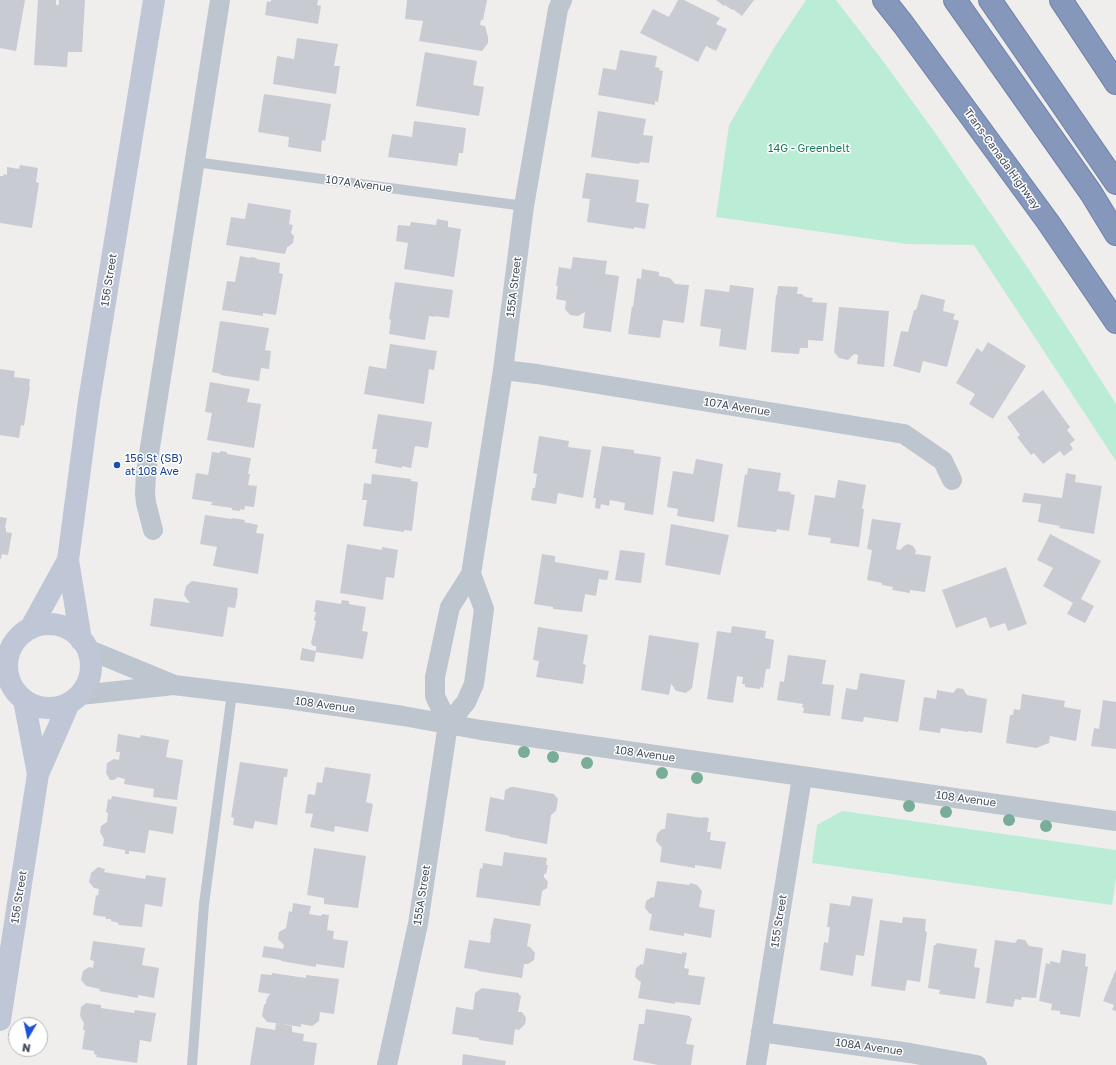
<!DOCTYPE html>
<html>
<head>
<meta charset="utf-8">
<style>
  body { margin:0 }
  #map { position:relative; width:1116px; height:1065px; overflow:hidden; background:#f0eded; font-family:"Golos Text",sans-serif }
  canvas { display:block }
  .north { position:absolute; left:8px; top:1017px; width:40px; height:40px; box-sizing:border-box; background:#fff; border:1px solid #b5b8bd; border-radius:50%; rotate:189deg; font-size:11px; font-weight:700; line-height:16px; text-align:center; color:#454d5a }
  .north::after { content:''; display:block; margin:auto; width:14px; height:18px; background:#1c53db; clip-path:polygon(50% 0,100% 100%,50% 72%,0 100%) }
</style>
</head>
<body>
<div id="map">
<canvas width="1116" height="1065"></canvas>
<div class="north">N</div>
</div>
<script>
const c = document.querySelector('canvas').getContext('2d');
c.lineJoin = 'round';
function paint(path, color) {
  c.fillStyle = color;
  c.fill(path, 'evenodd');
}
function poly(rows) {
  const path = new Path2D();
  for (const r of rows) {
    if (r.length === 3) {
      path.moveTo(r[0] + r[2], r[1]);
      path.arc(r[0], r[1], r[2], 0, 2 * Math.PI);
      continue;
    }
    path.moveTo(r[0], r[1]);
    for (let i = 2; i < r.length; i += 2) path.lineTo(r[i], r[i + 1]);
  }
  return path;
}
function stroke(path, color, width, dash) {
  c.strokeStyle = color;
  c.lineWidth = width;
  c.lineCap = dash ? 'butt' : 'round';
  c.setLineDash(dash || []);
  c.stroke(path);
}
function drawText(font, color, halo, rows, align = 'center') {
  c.font = font + ' "Golos Text",sans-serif';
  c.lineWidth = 3;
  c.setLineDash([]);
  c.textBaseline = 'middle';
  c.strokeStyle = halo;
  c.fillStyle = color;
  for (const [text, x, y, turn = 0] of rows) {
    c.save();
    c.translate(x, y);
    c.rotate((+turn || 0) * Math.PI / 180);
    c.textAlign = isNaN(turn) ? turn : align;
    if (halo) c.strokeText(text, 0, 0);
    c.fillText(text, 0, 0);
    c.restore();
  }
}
const green = poly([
  [806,0,836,0,883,61,936,134,1028,268,1070,332,1116,404,1116,461,974,245,907,244,716,217,729,125,774,48],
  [842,811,1116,850,1116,878,1112,905,812,863,817,825]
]);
const building = poly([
  [0,0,25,0,16,51,0,48],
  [38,0,56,0,56,5,59,5,59,0,85,0,82,52,68,52,67,67,34,65],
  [271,0,318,0,317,5,321,6,318,24,265,15,267,1,271,2],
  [407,0,487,0,483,20,481,20,480,25,485,26,488,37,488,43,482,51,419,41,423,21,405,19],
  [678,0,684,0,720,18,716,24,727,29,716,51,706,46,698,62,640,33,653,9,669,17],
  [716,0,754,0,742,16,733,9,732,10,725,5,724,6],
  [297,38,338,44,334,66,340,66,336,94,273,84,277,56,294,59],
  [620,50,657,56,655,67,660,68,659,70,663,71,658,102,655,101,655,105,598,95,603,68,616,70],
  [425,52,477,61,473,85,484,87,479,116,416,106],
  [264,94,331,104,325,141,322,140,321,152,288,147,289,137,258,132],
  [598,111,646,119,643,135,653,136,649,163,640,162,639,164,591,157],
  [414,121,466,128,463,153,459,153,457,166,388,157,392,134,412,137],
  [20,165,38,168,36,182,39,183,32,228,0,223,0,176,3,176,4,174,7,175,7,167,19,169],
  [586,173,639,180,636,202,649,204,645,229,634,227,634,229,587,222,590,199,582,198],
  [248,203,291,210,289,224,293,225,291,233,294,236,293,243,289,246,287,247,285,254,226,245,231,217,245,219],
  [437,219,448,221,448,227,461,229,454,277,404,269,408,243,396,241,398,225,410,226,411,222,436,225],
  [240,256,250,258,250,257,257,258,256,259,280,263,279,273,283,274,276,315,263,313,263,316,222,310,227,281,235,282],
  [573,257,607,261,605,274,619,276,611,332,583,328,585,312,578,316,570,315,565,309,566,301,556,299,558,286,556,286,559,267,571,269],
  [642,269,659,272,659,276,670,278,675,284,689,285,684,323,663,320,660,338,628,334,632,306,633,307,637,278,641,279],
  [395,282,453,290,449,318,435,316,435,317,429,316,425,340,389,334,391,320,389,319],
  [730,285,754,288,746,350,719,346,721,329,700,326,705,289,729,292],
  [778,286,798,287,797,294,802,294,805,297,813,298,812,302,827,303,823,341,808,340,808,348,800,348,799,354,771,352,776,295,777,295],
  [921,294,945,300,943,311,955,314,953,319,959,321,947,367,923,361,920,373,893,366,901,331,908,332,914,310,916,310],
  [839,307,889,311,884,367,857,364,858,355,854,354,848,360,839,358,834,352],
  [220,321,269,328,265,350,271,351,269,369,261,368,259,381,220,375,221,374,212,372],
  [988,342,1026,366,993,419,969,404,975,394,956,383,977,348,982,352],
  [390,344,437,351,434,370,429,369,424,404,364,394,369,366,386,369],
  [0,369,15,371,14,377,30,379,29,387,30,387,24,426,21,425,19,438,0,435],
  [210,382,250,389,247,402,261,404,254,448,207,440,212,413,205,412],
  [1043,390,1070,427,1067,430,1075,440,1070,444,1073,449,1064,456,1060,451,1043,464,1034,453,1031,455,1017,437,1020,435,1007,417],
  [378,414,432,422,428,448,415,446,411,468,402,466,402,468,375,463,377,449,372,449],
  [539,436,569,441,568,447,591,450,583,498,558,493,556,504,531,500,533,488,535,488,537,474,533,473],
  [602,446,634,450,634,453,661,457,653,515,624,510,625,503,610,500,609,506,601,504,600,509,595,508,596,498,593,498],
  [220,451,227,452,227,454,251,458,248,474,250,474,248,485,257,486,254,507,245,506,244,510,240,509,240,511,232,510,232,508,211,505,212,502,192,499,196,473,208,475,212,452,220,453],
  [696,459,723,464,714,522,677,516,678,509,667,507,673,471,693,474],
  [748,468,781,473,778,491,791,492,790,494,795,495,789,531,777,529,776,532,737,527,745,474,747,475],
  [1066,473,1076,475,1075,482,1102,486,1094,534,1059,528,1060,526,1038,522,1041,504,1022,502,1024,493,1062,498],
  [372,474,411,479,411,481,418,482,412,531,404,530,404,532,363,526,367,500,362,500,364,483,371,484],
  [838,480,866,485,862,509,864,509,859,547,830,543,831,538,808,535,815,495,835,498],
  [205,515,232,519,232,518,245,520,244,522,258,525,256,533,264,534,258,574,213,566,217,547,200,544],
  [0,517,7,518,5,528,6,528,6,532,12,533,8,555,2,554,1,559,0,559],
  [872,519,901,523,896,549,900,550,904,546,908,544,913,546,916,551,915,554,931,556,925,592,910,590,910,593,892,590,893,587,882,585,882,583,867,580,872,550,867,549],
  [671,524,729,535,720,575,665,565],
  [1050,534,1101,561,1081,599,1094,606,1085,623,1067,614,1073,603,1043,586,1053,568,1037,560],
  [347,544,382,550,382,547,398,550,394,578,386,577,383,600,340,593],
  [620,550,645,553,641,583,615,580],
  [542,554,555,556,555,562,609,571,607,580,599,579,596,596,585,594,582,612,553,609,553,607,534,604],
  [1006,567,1027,624,1008,631,1005,623,990,628,986,617,956,628,942,590],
  [192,581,238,588,237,593,238,593,235,608,228,607,223,637,150,626,154,598,190,603,184,595,186,586],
  [316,600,341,604,342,600,349,601,349,604,366,607,362,631,368,632,363,659,316,652,314,662,300,660,302,648,316,651,316,646,313,646,311,643,316,621,314,620,316,612,314,612],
  [732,626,766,631,765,638,774,640,770,669,766,669,763,688,760,687,760,689,745,687,745,684,742,684,743,677,737,676,733,703,707,699,717,631,731,633],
  [538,627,588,635,583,664,586,665,583,684,536,677,539,661,533,660],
  [649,635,699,643,692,688,686,693,676,691,672,685,671,684,669,695,641,690],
  [788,655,826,660,822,684,834,685,830,716,803,713,804,708,802,707,803,704,777,700,780,681,784,682],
  [860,673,905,680,898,722,864,717,863,722,841,719,846,688,857,690],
  [957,688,963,689,967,695,987,699,982,733,968,731,968,732,941,728,940,733,919,730,924,697,936,699,937,690,953,693],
  [1022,694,1065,701,1064,707,1081,710,1076,741,1050,736,1049,743,1036,748,1006,743,1010,715,1013,715,1014,709,1020,710],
  [1103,700,1116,702,1116,749,1091,746,1094,728,1099,729],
  [118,734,140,738,141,735,169,740,166,757,183,760,177,800,153,797,154,789,124,784,125,779,118,777,114,780,110,780,106,773,107,763,114,759,119,760,120,752,116,752],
  [240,762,288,769,287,777,284,777,277,825,255,821,253,829,233,825,234,818,231,817],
  [325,767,371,774,366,802,373,804,368,832,335,826,334,832,310,827,313,814,305,813,308,794,315,795,317,782,322,783],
  [511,787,514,787,554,794,558,799,556,811,551,815,547,844,510,837,510,836,485,831,490,797,504,800,505,790],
  [112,796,177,807,173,834,149,830,145,853,129,851,129,854,125,854,125,850,103,846,104,839,100,832,101,826,107,822,108,813,106,812,108,799,111,800],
  [667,813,703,818,703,817,709,818,707,832,711,832,710,840,726,842,721,869,695,865,695,868,660,862,662,847,660,846,656,841,657,834,662,829,665,829],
  [314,848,366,856,358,908,324,904,324,898,307,895],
  [504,852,547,858,546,865,548,865,546,874,544,874,544,877,548,882,547,888,542,891,540,906,476,897,480,868,482,869,483,863,502,866],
  [98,867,105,869,104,872,145,879,146,875,166,878,162,907,145,904,142,927,118,925,119,923,111,921,111,919,106,919,106,917,93,915,96,895,98,896,99,889,94,888,89,882,91,873],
  [657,881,689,885,690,883,697,885,702,891,699,907,715,910,711,938,684,933,684,936,649,930,652,914,650,914,645,908,646,901,652,897,654,898],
  [852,896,873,899,864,956,856,955,853,976,820,970,824,942,828,943,830,927,827,927,830,903,850,906],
  [293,903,311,906,309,914,321,916,322,914,329,915,327,930,334,931,333,939,348,941,344,968,316,964,316,967,281,961,281,960,262,957,264,946,283,949,284,945,278,939,279,932,286,928,289,911,292,912],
  [903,917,926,919,925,931,927,932,920,982,907,980,905,991,871,986,880,920,902,923],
  [494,918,531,924,527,946,530,947,535,953,534,960,528,964,524,964,522,978,478,971,478,970,464,968,469,940,490,943,491,935,490,935],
  [1018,939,1025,940,1029,946,1043,948,1036,998,1022,997,1021,1000,1015,999,1013,1007,986,1003,995,940,1015,943],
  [93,941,145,948,142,965,159,968,154,998,138,995,138,998,99,991,100,989,86,986,81,980,83,971,89,967,93,968,94,961,90,960],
  [937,943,977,949,974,967,980,968,975,999,939,994,940,990,928,988,934,945,936,945],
  [646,948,682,954,682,952,687,953,684,968,689,969,688,975,705,977,700,1005,675,1002,675,1004,638,998,641,982,639,981,635,977,636,968,641,964,643,965],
  [1062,950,1086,954,1085,966,1088,967,1080,1017,1060,1014,1060,1011,1051,1010,1052,1004,1039,1001,1046,963,1050,964,1050,961,1060,963],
  [1116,969,1116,1011,1112,1010,1114,1005,1103,1001],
  [272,973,306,978,306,975,339,979,334,1014,320,1012,319,1021,312,1026,301,1024,301,1027,277,1023,292,1026,292,1032,304,1034,303,1041,317,1043,314,1065,250,1065,256,1027,275,1030,276,1023,267,1022,262,1016,264,1005,266,1003,267,998,270,994,258,992,261,974,272,975],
  [482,988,519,993,519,995,521,996,518,1012,522,1012,526,1018,525,1024,519,1030,515,1029,513,1045,479,1040,479,1038,452,1034,456,1007,473,1010,475,993],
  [86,1003,101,1005,101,1008,134,1013,135,1010,156,1013,151,1042,140,1040,137,1063,96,1057,97,1055,94,1054,94,1051,82,1049,85,1030,83,1030,84,1023,80,1016,81,1007],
  [646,1009,690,1016,690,1018,692,1018,686,1044,694,1045,691,1065,658,1065,633,1060,639,1024,644,1024],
  [463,1054,506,1061,505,1065,462,1065]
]);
const lane = poly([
  [195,162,524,206],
  [192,1065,204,904,232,693]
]);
const street = poly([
  [503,370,537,374,904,434,943,461,952,480],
  [153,530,146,503,145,494,146,473,220,0],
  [87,649,172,684],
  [80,695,174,685,288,699,403,716,481,730,1116,821],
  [448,724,435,696,435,677,450,607,471,574,503,370,524,206,558,9,562,0],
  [761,1032,910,1053,977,1065],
  [387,1065,418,924,448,724,466,702,474,684,484,609,471,574],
  [756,1065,802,777]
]);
const secondary = poly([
  [49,666,42],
  [30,629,68,560],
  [81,640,68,560,89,401,154,0],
  [24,700,38,774],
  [0,1020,38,774,69,703]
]);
const highway = poly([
  [884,0,903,24,1048,222,1116,322],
  [955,0,1091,193,1116,234],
  [990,0,1116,183],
  [1061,0,1116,83]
]);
const trees = [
  [524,752],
  [553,757],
  [587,763],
  [662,773],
  [697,778],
  [909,806],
  [946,812],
  [1009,820],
  [1046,826]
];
const markers = [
  [117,465,4,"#1a4fb4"]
];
const parkNames = [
  ["14G - Greenbelt",809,149]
];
const streetNames = [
  ["Trans-Canada Highway",1002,159,54],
  ["107A Avenue",359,184,8],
  ["156 Street",109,280,-81],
  ["155A Street",514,287,-83],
  ["107A Avenue",737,407,9],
  ["108 Avenue",325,705,8],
  ["108 Avenue",645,754,8],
  ["108 Avenue",966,799,8],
  ["155A Street",422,895,-81],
  ["156 Street",19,897,-81],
  ["155 Street",779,921,-81],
  ["108A Avenue",869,1047,8]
];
const transitNames = [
  ["156 St (SB)",125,459],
  ["at 108 Ave",125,472]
];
paint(green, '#bbedd6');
paint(building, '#c9cbd3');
stroke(highway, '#7082a7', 24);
stroke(lane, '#bdc5cf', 10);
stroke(street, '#bdc5cf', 20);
stroke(secondary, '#bfc7d6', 22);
stroke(highway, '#8597bb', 22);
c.fillStyle = '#79ad9a';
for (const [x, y] of trees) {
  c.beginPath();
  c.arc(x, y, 6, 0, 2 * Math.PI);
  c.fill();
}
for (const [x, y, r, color] of markers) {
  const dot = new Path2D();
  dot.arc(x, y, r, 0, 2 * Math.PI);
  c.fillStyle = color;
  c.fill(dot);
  stroke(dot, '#fff', 1.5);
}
drawText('11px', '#187957', '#fff', parkNames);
drawText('11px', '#454d5a', '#fff', streetNames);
drawText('11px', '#164399', '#fff', transitNames, 'left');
</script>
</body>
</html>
